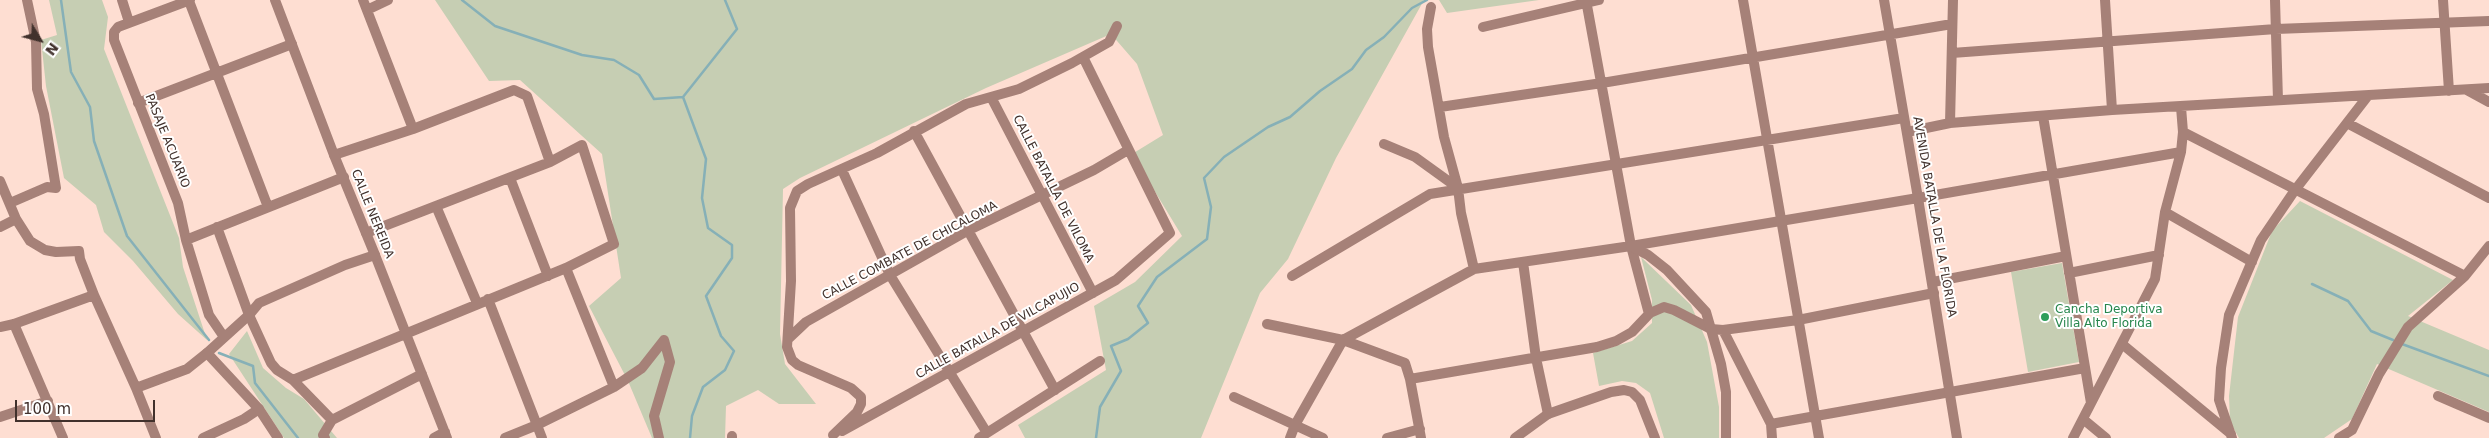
<!DOCTYPE html>
<html>
<head>
<meta charset="utf-8">
<style>
  body { margin:0 }
  #map { position:relative; width:2489px; height:438px; overflow:hidden; background:#feded2; font-family:"DejaVu Sans",sans-serif }
  canvas { display:block }
  .north { position:absolute; left:15px; top:15px; width:50px; height:50px; -webkit-text-stroke:4px #fff; paint-order:stroke; rotate:127deg; font-size:14px; font-weight:700; line-height:20px; text-align:center; color:#41312c }
  .north::after { content:''; display:block; margin:auto; width:18px; height:22px; background:#41312c; clip-path:polygon(50% 0,100% 100%,50% 72%,0 100%) }
  .scale { position:absolute; left:15px; top:400px; width:140px; height:22px; box-sizing:border-box; border:2px solid #41312c; border-top:0; padding-left:6px; font-size:15px; line-height:18px; white-space:nowrap; color:#41312c; -webkit-text-stroke:4px #fff; paint-order:stroke }
</style>
</head>
<body>
<div id="map">
<canvas width="2489" height="438"></canvas>
<div class="north">N</div>
<div class="scale">100 m</div>
</div>
<script>
const c = document.querySelector('canvas').getContext('2d');
c.lineJoin = 'round';
function paint(path, color) {
  c.fillStyle = color;
  c.fill(path, 'evenodd');
}
function poly(rows) {
  const path = new Path2D();
  for (const r of rows) {
    path.moveTo(r[0], r[1]);
    for (let i = 2; i < r.length; i += 2) path.lineTo(r[i], r[i + 1]);
  }
  return path;
}
function stroke(path, color, width, dash) {
  c.strokeStyle = color;
  c.lineWidth = width;
  c.lineCap = dash ? 'butt' : 'round';
  c.setLineDash(dash || []);
  c.stroke(path);
}
function drawText(font, color, halo, rows, align = 'center') {
  c.font = font + ' "DejaVu Sans",sans-serif';
  c.lineWidth = 4;
  c.setLineDash([]);
  c.textBaseline = 'middle';
  c.strokeStyle = halo;
  c.fillStyle = color;
  for (const [text, x, y, turn = 0] of rows) {
    c.save();
    c.translate(x, y);
    c.rotate((+turn || 0) * Math.PI / 180);
    c.textAlign = isNaN(turn) ? turn : align;
    if (halo) c.strokeText(text, 0, 0);
    c.fillText(text, 0, 0);
    c.restore();
  }
}
const green = poly([
  [49,0,102,0,108,17,104,49,179,238,183,267,207,340,178,314,133,261,104,232,96,205,64,178,46,86,41,40,57,35],
  [435,0,1424,0,1336,158,1288,259,1260,293,1201,438,1025,438,1018,425,1106,370,1094,306,1135,282,1182,236,1132,154,1163,135,1137,64,1111,34,986,88,800,178,783,189,780,334,785,364,816,404,779,404,758,390,726,406,725,438,652,438,628,381,589,306,621,278,602,154,520,80,489,81],
  [1439,0,1539,0,1447,13],
  [2300,201,2453,280,2408,316,2489,350,2489,412,2377,364,2352,419,2324,438,2239,438,2230,422,2229,396,2238,317,2272,231],
  [1641,257,1691,305,1707,342,1719,407,1719,438,1664,438,1650,393,1636,383,1622,381,1599,386,1593,353,1632,341,1652,323,1652,300],
  [2062,263,2079,362,2028,372,2011,272],
  [247,331,263,368,286,388,304,399,337,438,284,438,229,354]
]);
const stream = poly([
  [61,0,71,72,90,107,94,141,127,236,209,340],
  [462,0,495,26,582,55,614,60,639,75,654,99,683,97],
  [2312,284,2348,301,2371,331,2393,340],
  [2402,344,2489,376],
  [219,353,253,366,255,383,298,438],
  [690,438,692,416,703,387,725,370,734,351,721,336,706,296,732,258,732,245,708,228,702,198,706,159,683,97,737,29,725,0],
  [1096,438,1100,407,1121,371,1111,346,1128,339,1148,323,1138,306,1157,277,1207,239,1211,207,1204,178,1224,157,1268,127,1290,117,1320,91,1352,69,1366,50,1384,37,1412,8,1427,0]
]);
const minor = poly([
  [122,0,129,22],
  [190,0,118,27,114,32,114,40,178,203,186,240,209,315,224,337],
  [363,0,413,129],
  [1586,0,1631,246,1649,314],
  [1743,0,1819,438],
  [1884,0,1918,198,2181,152],
  [2105,0,2112,110],
  [2275,0,2278,100],
  [2443,0,2449,91],
  [189,1,268,207],
  [1431,7,1427,29,1428,47,1444,137,1458,188,1461,213,1474,269],
  [367,10,388,0],
  [1483,27,1599,0],
  [1952,53,2276,29,2489,21],
  [2467,90,2489,102],
  [991,97,1093,293],
  [138,103,292,44],
  [1440,107,1602,83,1952,24],
  [2043,116,2091,403],
  [1950,123,1953,0],
  [2347,123,2489,198],
  [914,131,1055,390],
  [1907,132,1950,123,2112,110,2489,88],
  [2183,132,2465,276],
  [1384,144,1415,157,1458,188],
  [334,155,413,129,514,90,527,96,550,162],
  [842,170,890,275,987,433],
  [510,178,548,276],
  [0,181,16,219,30,241,45,250,56,252,79,251,80,259,94,295,136,388,156,438],
  [10,203,47,187,56,188,44,114,37,89,36,42,27,0],
  [436,206,477,303],
  [2165,212,2252,262],
  [0,227,16,219],
  [217,227,249,315,271,363,277,370,293,380,332,420],
  [186,240,344,177],
  [375,255,447,438],
  [1523,262,1536,358,1548,414],
  [566,268,614,387],
  [2069,273,2159,255],
  [1292,276,1430,194,1904,118],
  [1933,282,2066,256],
  [488,299,542,438],
  [14,324,63,438],
  [1267,324,1343,340,1405,363,1410,379,1421,438],
  [0,327,14,324,94,295],
  [1723,330,1771,424,1772,438],
  [788,339,806,322,969,230,1094,170,1128,150],
  [2122,344,2231,434],
  [1410,379,1597,347,1616,341,1632,332,1650,313,1664,307,1674,310,1711,329,1723,330,1798,320,1934,293],
  [293,380,566,268,614,244,582,145,550,162,366,233],
  [136,388,187,369,207,353],
  [2438,396,2489,418],
  [1234,397,1323,438],
  [0,417,48,401],
  [2083,419,2106,438],
  [332,420,422,374],
  [1771,424,2085,368],
  [842,431,1116,280,1170,233,1083,57],
  [833,435,857,412,861,404,861,397,851,388,798,365,792,360,787,347,791,281,790,208,797,191,808,184,877,153,966,104,1019,89,1072,63,1109,42,1117,26],
  [732,436,732,438],
  [203,438,244,419,259,409],
  [325,438,323,435,332,420],
  [434,438,445,432],
  [505,438,537,425,614,387,642,368,664,340],
  [659,438,654,416,670,362,664,340],
  [979,438,1100,361],
  [1290,438,1295,425,1343,340,1474,269,1631,246],
  [1387,438,1420,429],
  [2073,438,2155,279,2165,212,2181,152,2183,132,2181,107],
  [2232,438,2219,400,2221,368,2229,315,2261,240,2295,190,2367,97],
  [2339,438,2352,430,2379,374,2408,327,2465,276,2489,246]
]);
const tertiary = poly([
  [275,0,334,155,375,255,345,265,259,303,249,315,207,353,259,409,278,438],
  [1631,246,1918,198,1957,438],
  [1631,246,1648,255,1667,270,1706,312,1721,364,1726,392,1726,438],
  [1515,438,1548,414,1611,392,1624,390,1632,392,1640,400,1655,438]
]);
const markers = [
  [2045,317,5,"#2e9e5b"]
];
const streetNames = [
  ["PASAJE ACUARIO",167,141,68],
  ["CALLE BATALLA DE VILOMA",1053,189,63],
  ["CALLE NEREIDA",372,214,68],
  ["AVENIDA BATALLA DE LA FLORIDA",1934,217,80],
  ["CALLE COMBATE DE CHICALOMA",910,251,-28],
  ["CALLE BATALLA DE VILCAPUJIO",998,331,-29]
];
const leisureNames = [
  ["Cancha Deportiva",2055,310],
  ["Villa Alto Florida",2055,324]
];
paint(green, '#c6ceb3');
stroke(stream, '#86b0b7', 2.5);
stroke(minor, '#a68178', 10);
stroke(tertiary, '#a68178', 10);
for (const [x, y, r, color] of markers) {
  const dot = new Path2D();
  dot.arc(x, y, r, 0, 2 * Math.PI);
  c.fillStyle = color;
  c.fill(dot);
  stroke(dot, '#fff', 2);
}
drawText('12px', '#41312c', '#fff', streetNames);
drawText('12px', '#27864d', '#fff', leisureNames, 'left');
</script>
</body>
</html>
